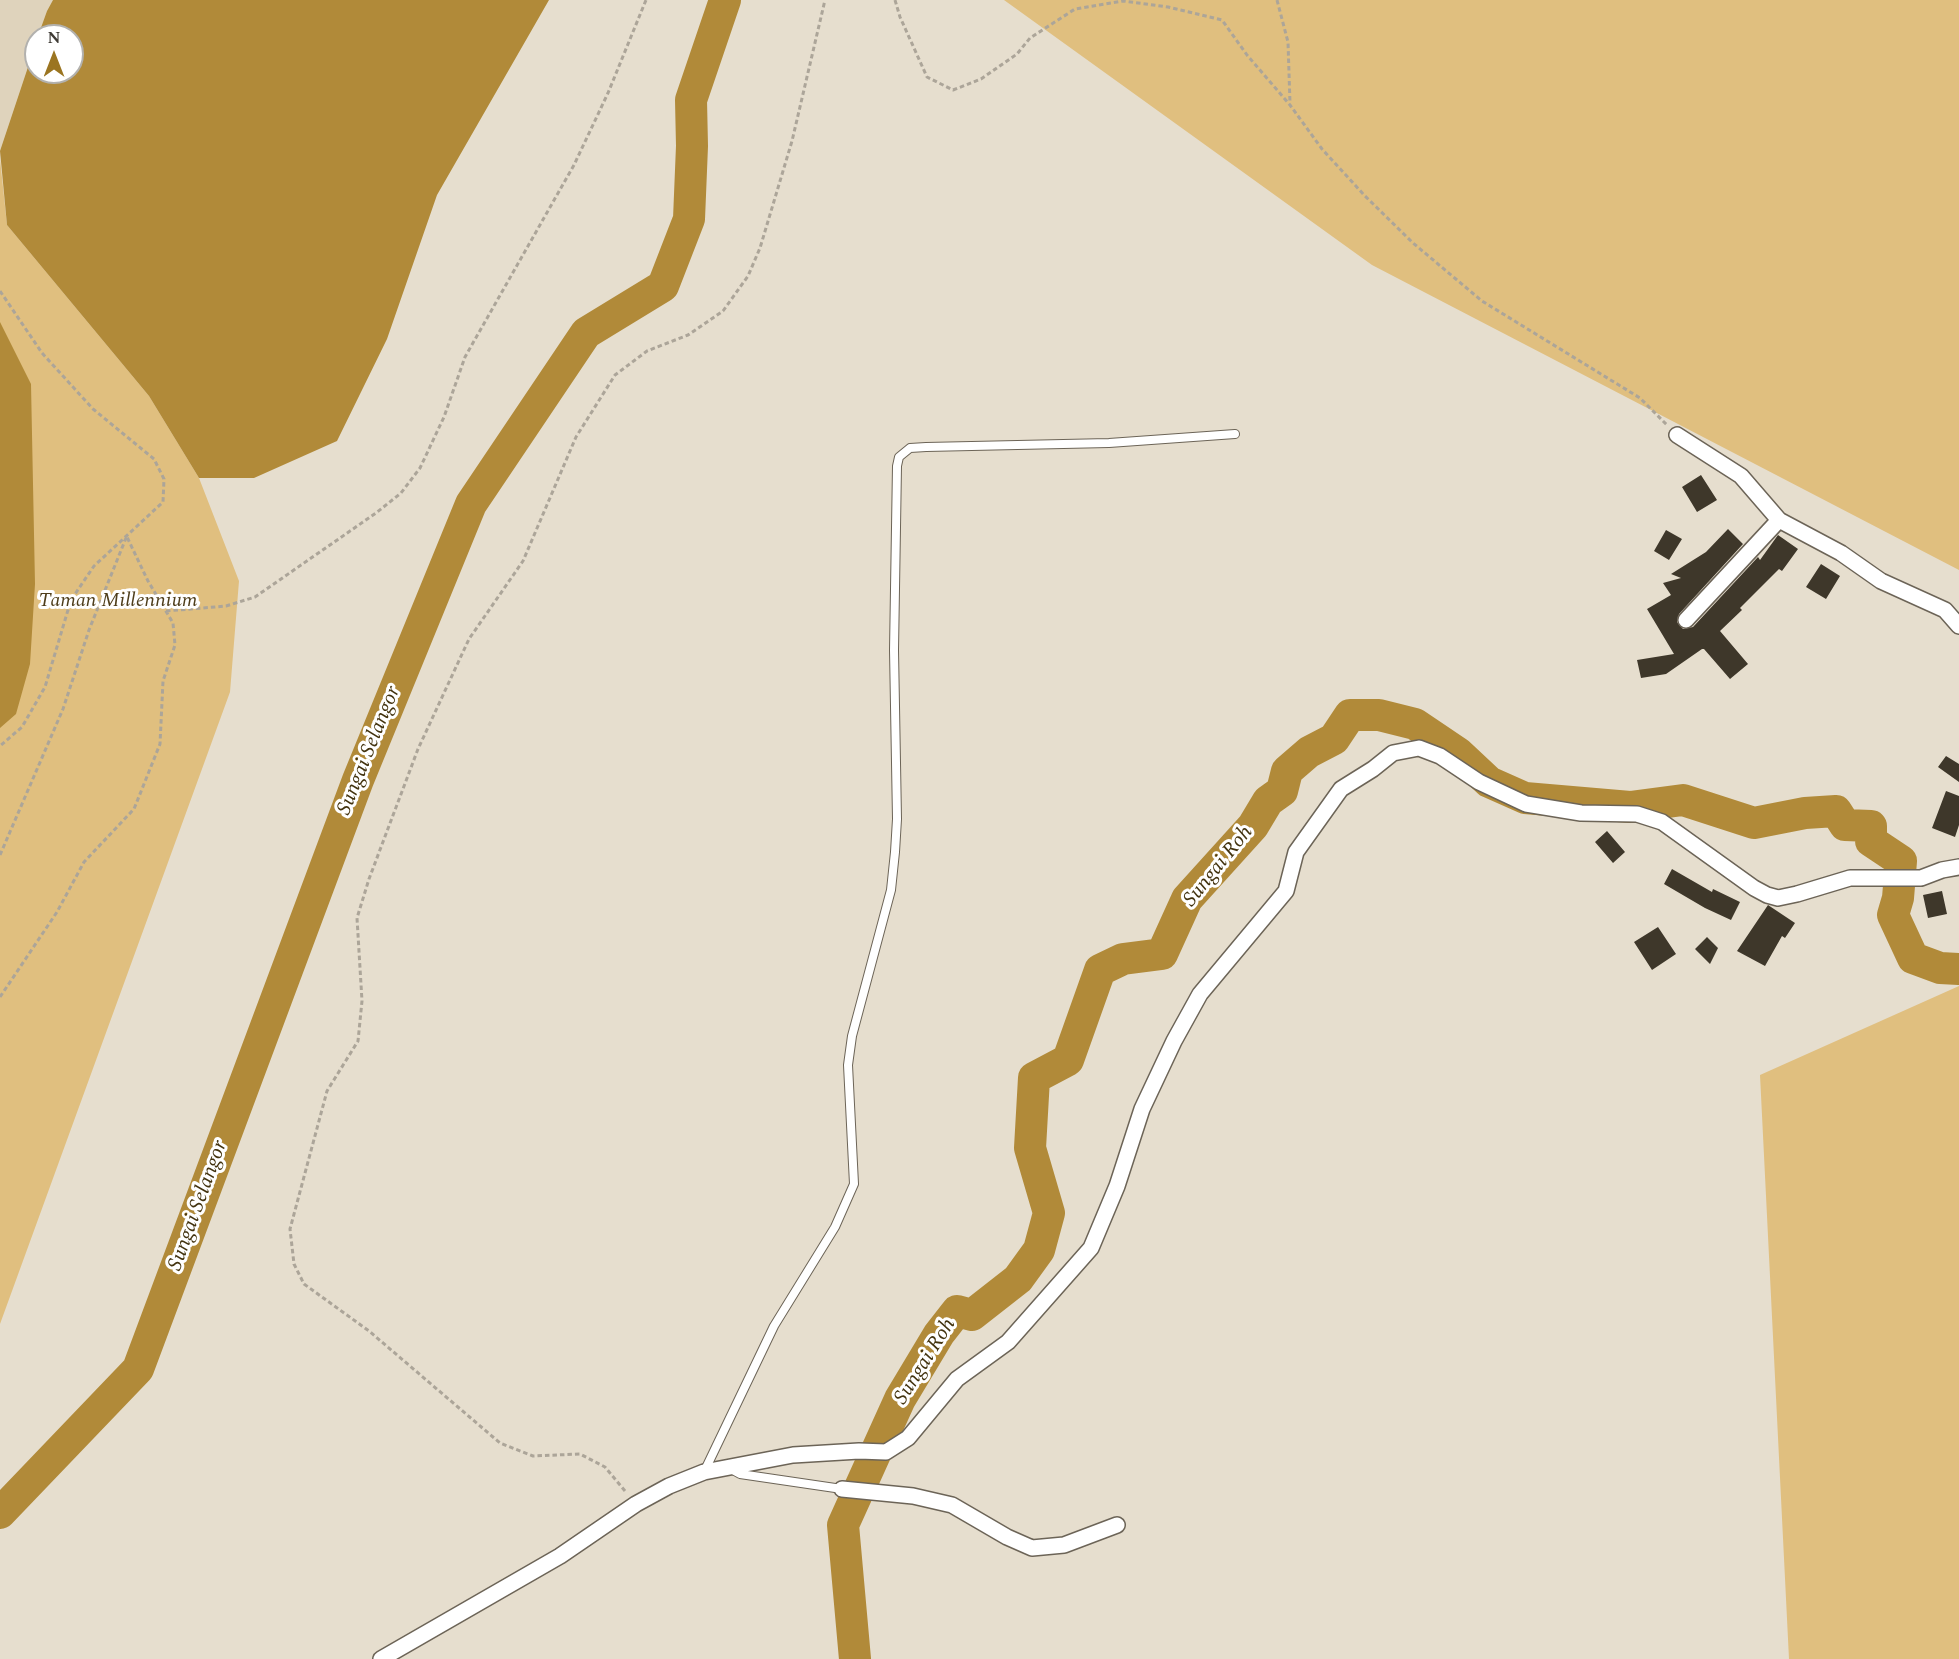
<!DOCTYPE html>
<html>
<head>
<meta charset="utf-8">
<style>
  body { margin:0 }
  #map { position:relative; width:1959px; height:1659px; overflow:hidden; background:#e6dece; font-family:Spectral,serif }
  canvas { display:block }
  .north { position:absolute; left:24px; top:24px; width:60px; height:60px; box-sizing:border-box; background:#fff; border:2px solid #b2b1ae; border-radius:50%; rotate:0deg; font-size:16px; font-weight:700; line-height:24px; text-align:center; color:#3f3b35 }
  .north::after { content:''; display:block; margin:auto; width:21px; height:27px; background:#9b7521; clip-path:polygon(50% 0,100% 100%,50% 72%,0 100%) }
</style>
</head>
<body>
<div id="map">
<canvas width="1959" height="1659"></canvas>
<div class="north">N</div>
</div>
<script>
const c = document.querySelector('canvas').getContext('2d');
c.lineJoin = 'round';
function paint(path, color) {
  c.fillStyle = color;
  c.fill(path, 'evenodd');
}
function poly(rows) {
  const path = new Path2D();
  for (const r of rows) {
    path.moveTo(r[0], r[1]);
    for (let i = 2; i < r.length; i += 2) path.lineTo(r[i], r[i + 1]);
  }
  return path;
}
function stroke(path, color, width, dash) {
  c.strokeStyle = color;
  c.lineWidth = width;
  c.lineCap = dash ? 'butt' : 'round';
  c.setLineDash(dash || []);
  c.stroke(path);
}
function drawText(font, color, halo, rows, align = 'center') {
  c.font = font + ' Spectral,serif';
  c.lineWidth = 6;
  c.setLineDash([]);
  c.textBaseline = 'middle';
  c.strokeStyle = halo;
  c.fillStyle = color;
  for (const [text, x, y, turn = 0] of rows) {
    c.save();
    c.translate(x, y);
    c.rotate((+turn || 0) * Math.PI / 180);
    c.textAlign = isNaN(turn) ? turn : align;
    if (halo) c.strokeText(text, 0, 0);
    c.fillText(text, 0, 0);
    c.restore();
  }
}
const built = poly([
  [0,0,53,0,47,11,38,36,36,36,36,43,0,151]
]);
const green = poly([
  [1004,0,1959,0,1959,570,1372,265],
  [0,159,7,225,149,396,199,478,239,581,230,692,0,1324],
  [1959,986,1959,1659,1789,1659,1760,1075]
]);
const water = poly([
  [53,0,549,0,437,195,387,339,337,441,254,478,199,478,149,396,7,225,0,151,36,43,36,72,72,72,72,36,38,36,47,11],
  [0,322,31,384,35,584,30,664,16,714,0,728]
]);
const river = poly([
  [0,1513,138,1369,358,780,471,504,586,333,663,286,689,219,692,146,691,100,725,0],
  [855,1659,843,1525,900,1399,939,1334,957,1311,972,1315,1018,1279,1039,1250,1049,1213,1030,1148,1034,1078,1068,1060,1100,970,1123,959,1162,954,1187,899,1253,826,1268,801,1282,791,1287,771,1309,752,1334,739,1350,715,1379,715,1415,724,1458,753,1489,782,1525,798,1630,807,1683,800,1754,823,1805,813,1836,811,1845,825,1871,826,1871,841,1901,861,1898,898,1893,915,1913,958,1940,968,1959,969]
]);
const building = poly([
  [1701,475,1717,500,1697,512,1682,487],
  [1728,529,1743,544,1679,614,1677,622,1683,629,1693,627,1758,557,1760,560,1778,535,1798,549,1782,571,1779,569,1740,608,1742,610,1720,631,1748,664,1730,679,1704,649,1702,649,1666,674,1641,678,1637,660,1674,654,1647,609,1671,595,1663,583,1681,578,1671,574,1706,552],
  [1666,530,1682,539,1669,560,1654,551],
  [1821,564,1840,576,1826,599,1806,587],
  [1946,756,1959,764,1959,782,1938,767],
  [1946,791,1959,796,1959,825,1955,837,1932,828],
  [1607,831,1625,852,1613,863,1595,842],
  [1672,869,1712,892,1713,889,1740,902,1731,920,1705,908,1664,884],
  [1942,891,1947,914,1928,918,1923,895],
  [1768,905,1795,923,1785,938,1782,936,1765,966,1737,951],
  [1658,927,1676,954,1652,970,1634,942],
  [1707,937,1718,948,1710,964,1695,949]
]);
const path = poly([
  [895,0,900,17,927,77,953,90,981,79,1017,54,1030,38,1075,9,1123,1,1168,7,1222,20,1247,55,1290,105,1322,149,1365,196,1413,243,1482,301,1640,398,1667,425],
  [1277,0,1288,42,1290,103],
  [0,291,42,353,93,409,154,459,164,479,163,502,94,566,71,600,45,687,22,727,0,746],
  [166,611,226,606,255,597,376,513,401,493,420,468,444,417,465,357,574,165,608,93,646,0],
  [0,855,63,709,89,630,126,538],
  [0,997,57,912,84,862,134,809,160,744,163,681,175,645,173,623,148,581,127,537],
  [625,1491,605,1467,580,1454,533,1456,500,1443,369,1331,304,1284,294,1264,290,1229,327,1091,358,1041,362,1001,357,918,369,879,418,749,469,639,523,561,576,437,615,375,647,351,688,335,723,311,748,276,760,248,792,141,825,0]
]);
const lane = poly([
  [731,1469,740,1474,842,1489],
  [704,1472,774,1326,835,1227,854,1184,848,1065,852,1036,891,890,895,852,897,819,894,650,897,466,899,457,910,448,926,447,1109,443,1235,434]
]);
const street = poly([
  [1677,435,1741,476,1779,520,1841,553,1881,581,1945,610,1959,626],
  [1686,620,1779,520],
  [842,1489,913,1496,952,1505,1007,1537,1032,1548,1064,1545,1117,1525],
  [381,1659,560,1556,636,1504,669,1486,704,1472,793,1455,859,1451,886,1452,908,1438,957,1379,1008,1342,1091,1248,1117,1186,1142,1109,1174,1041,1200,994,1286,891,1296,852,1341,789,1373,769,1393,753,1419,748,1440,756,1479,782,1526,804,1581,813,1637,814,1662,822,1754,888,1767,895,1778,898,1797,894,1850,878,1921,878,1942,870,1959,867]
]);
const parkNames = [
  ["Taman Millennium",118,602]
];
const waterNames = [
  ["Sungai Selangor",370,751,-68],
  ["Sungai Roh",1219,867,-51],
  ["Sungai Selangor",199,1206,-70],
  ["Sungai Roh",926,1362,-58]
];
paint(built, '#dfd3bc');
paint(green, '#e0bf7f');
paint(water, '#b18a39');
stroke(river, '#b18a39', 32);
paint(building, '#3e372a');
stroke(lane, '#6c6457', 10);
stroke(street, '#6c6457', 18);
stroke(path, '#aca599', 3, [4.5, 3]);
stroke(lane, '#fff', 8);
stroke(street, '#fff', 15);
drawText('italic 20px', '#4f3e1b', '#fff', parkNames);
drawText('italic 21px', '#43330f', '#fff', waterNames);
</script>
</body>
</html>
